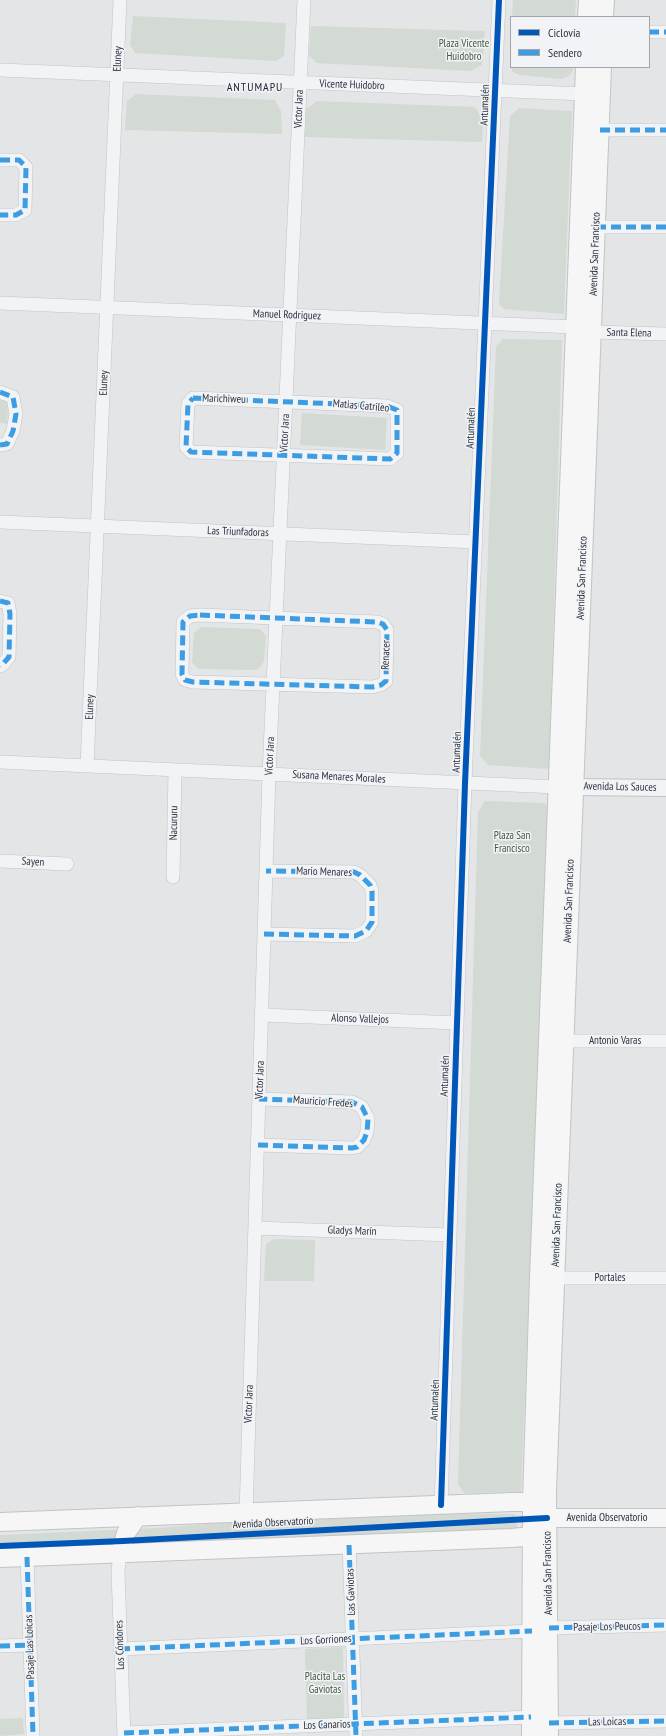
<!DOCTYPE html>
<html>
<head>
<meta charset="utf-8">
<style>
  body { margin:0 }
  #map { position:relative; width:666px; height:1736px; overflow:hidden; background:#e3e5e7; font-family:"PT Sans Narrow",sans-serif }
  canvas { display:block }
  .legend { position:absolute; left:510px; top:16px; width:140px; height:52px; box-sizing:border-box; background:#f1f3f6; border:1px solid #a2a6ac; margin:0; padding:5px 7px; list-style:none; font-size:12px; color:#2c323e }
  .legend li { display:flex; align-items:center; gap:8px; height:20px }
  .legend b { width:20px; border:1px solid #a2a6ac }
</style>
</head>
<body>
<div id="map">
<canvas width="666" height="1736"></canvas>
<ul class="legend">
<li><b style="height:5px;background:#0057b8"></b>Ciclovía</li>
<li><b style="height:5px;background:#3d9de3"></b>Sendero</li>
</ul>
</div>
<script>
const c = document.querySelector('canvas').getContext('2d');
c.lineJoin = 'round';
function paint(path, color) {
  c.fillStyle = color;
  c.fill(path, 'evenodd');
}
function poly(rows) {
  const path = new Path2D();
  for (const r of rows) {
    path.moveTo(r[0], r[1]);
    for (let i = 2; i < r.length; i += 2) path.lineTo(r[i], r[i + 1]);
  }
  return path;
}
function stroke(path, color, width, dash) {
  c.strokeStyle = color;
  c.lineWidth = width;
  c.lineCap = dash ? 'butt' : 'round';
  c.setLineDash(dash || []);
  c.stroke(path);
}
function drawText(font, color, halo, rows, align = 'center') {
  c.font = font + ' "PT Sans Narrow",sans-serif';
  c.lineWidth = 3;
  c.setLineDash([]);
  c.textBaseline = 'middle';
  c.strokeStyle = halo;
  c.fillStyle = color;
  for (const [text, x, y, turn = 0] of rows) {
    c.save();
    c.translate(x, y);
    c.rotate((+turn || 0) * Math.PI / 180);
    c.textAlign = isNaN(turn) ? turn : align;
    if (halo) c.strokeText(text, 0, 0);
    c.fillText(text, 0, 0);
    c.restore();
  }
}
const green = poly([
  [513,0,576,0,575,17,512,17],
  [133,16,286,23,284,56,276,61,135,53,130,45],
  [311,26,485,31,482,65,471,71,316,63,309,55],
  [511,47,511,67,573,67,573,70,569,76,561,79,519,75,513,72,510,65],
  [136,94,275,100,281,111,282,134,125,130,127,101],
  [317,101,475,107,483,120,482,142,305,137,306,109],
  [519,108,572,111,564,314,504,309,499,304,510,116],
  [503,339,562,340,549,769,488,765,480,756,496,346],
  [0,392,9,392,7,424,0,423],
  [302,413,387,418,385,450,300,445],
  [201,627,260,629,266,636,264,662,257,670,199,669,192,662,194,633],
  [485,801,545,803,549,810,521,1492,464,1493,458,1484,478,812],
  [274,1239,315,1240,314,1281,264,1281,266,1244],
  [351,1513,515,1514,518,1531,0,1551,0,1535,156,1528],
  [343,1647,344,1719,307,1721,305,1649],
  [23,1718,24,1734,0,1736,0,1719]
]);
const minor = poly([
  [649,32,666,32],
  [0,70,584,94],
  [600,130,666,130],
  [0,160,19,160,26,167,25,210,16,215,0,215],
  [596,227,666,227],
  [0,303,575,327],
  [592,332,666,334],
  [0,392,13,397,16,414,13,431,7,444,0,445],
  [193,398,387,406,397,410,397,453,390,459,191,452,186,447,188,404,193,398],
  [0,522,476,542],
  [0,601,8,603,10,614,9,657,3,664,0,666],
  [200,615,377,622,383,624,387,630,386,681,381,685,372,687,193,682,185,680,182,674,183,622,190,616,200,615],
  [0,762,557,787],
  [87,766,120,0],
  [0,861,67,864],
  [173,877,175,770],
  [264,934,355,936,366,931,372,922,372,891,370,885,360,875,354,872,266,871],
  [262,1015,457,1023],
  [564,1041,666,1041],
  [258,1145,352,1148,357,1147,364,1140,367,1132,368,1119,362,1107,352,1102,259,1099],
  [255,1228,450,1235],
  [555,1278,666,1278],
  [441,1505,465,783,499,0],
  [246,1513,269,774,304,0],
  [349,1545,356,1736],
  [120,1553,118,1572,124,1736],
  [27,1557,33,1736],
  [549,1628,666,1625],
  [0,1646,30,1645],
  [120,1649,532,1631],
  [549,1723,666,1721],
  [124,1733,531,1717]
]);
const tertiary = poly([
  [574,787,666,788]
]);
const secondary = poly([
  [587,17,588,0],
  [604,17,605,0],
  [0,1522,512,1502,532,1502,547,1518,666,1518],
  [120,1553,126,1533,138,1516],
  [0,1558,512,1538,532,1536,539,1528],
  [531,1736,532,1502,539,1278,585,67],
  [549,1736,547,1491,602,67]
]);
const quiet = poly([
  [649,32,666,32],
  [600,130,666,130],
  [0,160,19,160,26,167,25,210,16,215,0,215],
  [596,227,666,227],
  [0,392,13,397,16,414,13,431,7,444,0,445],
  [193,398,387,406,397,410,397,453,390,459,191,452,186,447,188,404,193,398],
  [0,601,8,603,10,614,9,657,3,664,0,666],
  [200,615,377,622,383,624,387,630,386,681,381,685,372,687,193,682,185,680,182,674,183,622,190,616,200,615],
  [264,934,355,936,366,931,372,922,372,891,370,885,360,875,354,872,266,871],
  [258,1145,352,1148,357,1147,364,1140,367,1132,368,1119,362,1107,352,1102,259,1099],
  [349,1545,356,1736],
  [27,1557,33,1736],
  [549,1628,666,1625],
  [0,1646,30,1645],
  [120,1649,532,1631],
  [549,1723,666,1721],
  [124,1733,531,1717]
]);
const cycleway = poly([
  [441,1505,465,783,499,0],
  [0,1546,123,1541,547,1518]
]);
const parkNames = [
  ["Plaza Vicente",464,44],
  ["Huidobro",464,57],
  ["Plaza San",512,836],
  ["Francisco",512,849],
  ["Placita Las",325,1677],
  ["Gaviotas",325,1690]
];
const streetNames = [
  ["Eluney",118,59,-87],
  ["Vicente Huidobro",352,85,2],
  ["Antumalén",485,105,-88],
  ["Víctor Jara",299,109,-88],
  ["Avenida San Francisco",595,254,-88],
  ["Manuel Rodriguez",287,315,2],
  ["Santa Elena",629,333,1],
  ["Eluney",104,383,-88],
  ["Marichiweu",224,399,2],
  ["Matias Catrileo",361,406,5],
  ["Antumalén",471,428,-88],
  ["Víctor Jara",285,433,-87],
  ["Las Triunfadoras",238,532,2],
  ["Avenida San Francisco",582,578,-88],
  ["Renacer",386,655,-88],
  ["Eluney",90,707,-88],
  ["Antumalén",457,752,-88],
  ["Víctor Jara",270,756,-87],
  ["Susana Menares Morales",339,777,3],
  ["Avenida Los Sauces",620,787,1],
  ["Nacururu",174,823,-89],
  ["Sayen",33,862,3],
  ["Mario Menares",324,872,2],
  ["Avenida San Francisco",569,901,-88],
  ["Alonso Vallejos",360,1019,2],
  ["Antonio Varas",615,1041],
  ["Antumalén",445,1076,-88],
  ["Víctor Jara",260,1080,-88],
  ["Mauricio Fredes",323,1102,4],
  ["Avenida San Francisco",557,1225,-88],
  ["Gladys Marín",352,1231,2],
  ["Portales",610,1278],
  ["Antumalén",435,1400,-88],
  ["Víctor Jara",249,1404,-88],
  ["Avenida Observatorio",607,1518],
  ["Avenida Observatorio",273,1523,-3],
  ["Avenida San Francisco",548,1573,-91],
  ["Las Gaviotas",351,1592,-92],
  ["Pasaje Los Peucos",607,1627,-1],
  ["Los Gorriones",326,1640,-3],
  ["Los Cóndores",120,1645,-92],
  ["Pasaje Las Loicas",30,1647,-92],
  ["Las Loicas",607,1722,-1],
  ["Los Canarios",327,1725,-2]
];
const neighbourhoodNames = [
  ["ANTUMAPU",255,88]
];
paint(green, '#d3dad4');
stroke(minor, '#c1c3c5', 14);
stroke(tertiary, '#c1c3c5', 18);
stroke(secondary, '#c1c3c5', 20);
stroke(minor, '#f2f3f4', 13);
stroke(tertiary, '#f2f3f4', 16);
stroke(secondary, '#f6f6f6', 18);
stroke(quiet, '#3d9de3', 5, [10, 5]);
stroke(cycleway, '#0057b8', 6);
drawText('11px', '#3f583b', '#f1f3f6', parkNames);
drawText('11px', '#2c323e', '#f1f3f6', streetNames);
c.letterSpacing = '1px';
drawText('12px', '#1e232f', '#f1f3f6', neighbourhoodNames);
c.letterSpacing = '0px';
</script>
</body>
</html>
